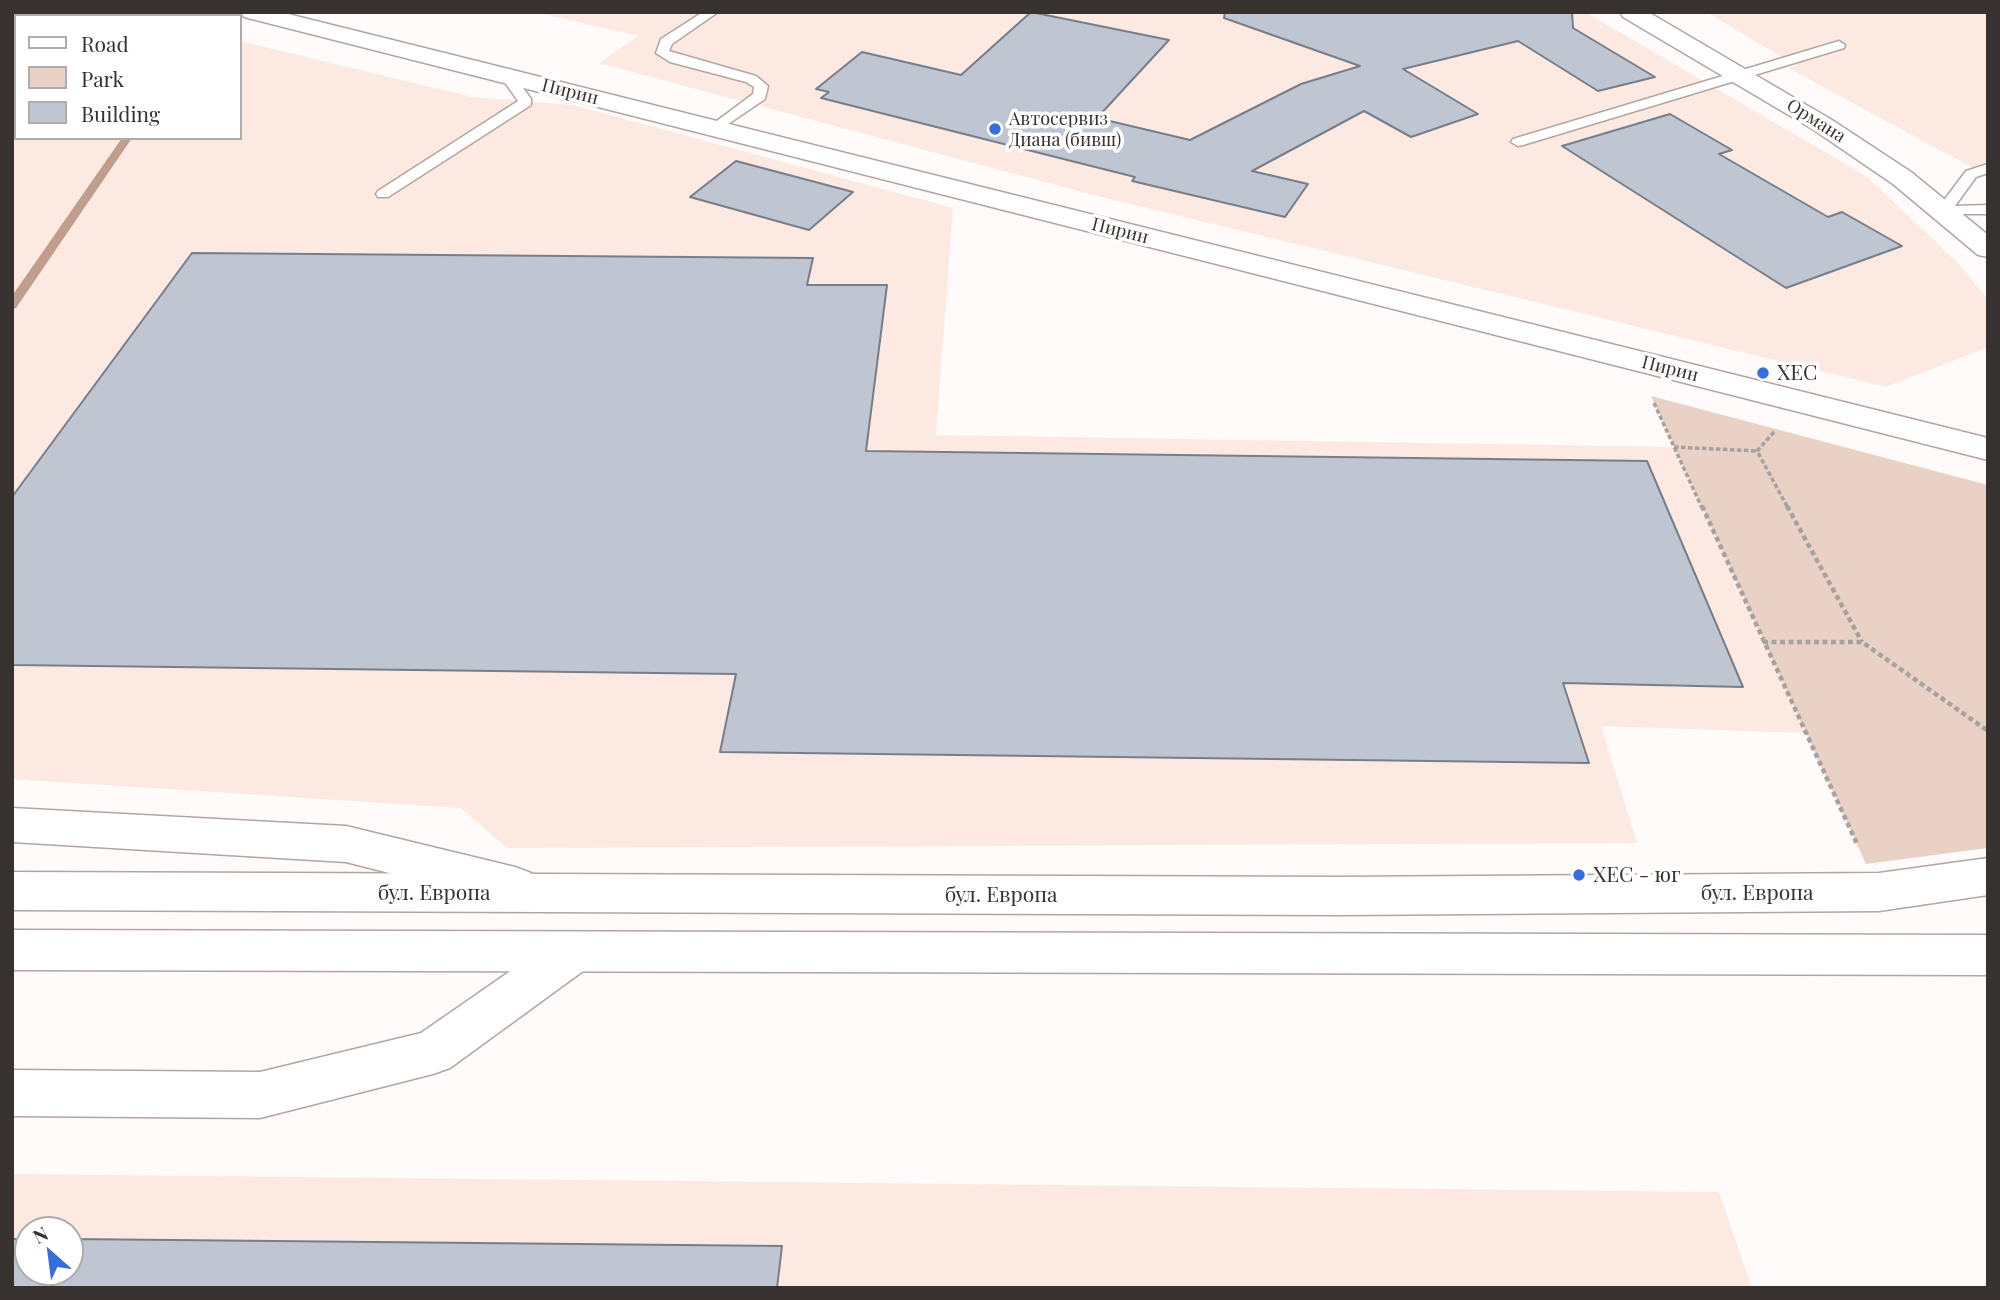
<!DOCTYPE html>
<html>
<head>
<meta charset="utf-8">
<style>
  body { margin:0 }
  #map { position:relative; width:2000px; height:1300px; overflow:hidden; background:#fefbfa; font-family:"Playfair Display",serif }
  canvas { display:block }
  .frame { position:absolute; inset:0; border:14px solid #37312f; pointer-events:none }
  .legend { position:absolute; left:14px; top:14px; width:228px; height:126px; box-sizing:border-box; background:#fff; border:2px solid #afadac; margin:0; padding:9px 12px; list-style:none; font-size:21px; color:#37312f }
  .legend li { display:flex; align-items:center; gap:14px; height:35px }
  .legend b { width:35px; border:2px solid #afadac }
  .north { position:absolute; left:14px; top:1216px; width:70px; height:70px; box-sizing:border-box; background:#fff; border:2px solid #afadac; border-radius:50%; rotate:332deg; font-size:19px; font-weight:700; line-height:28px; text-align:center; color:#37312f }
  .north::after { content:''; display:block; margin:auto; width:24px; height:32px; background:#376edd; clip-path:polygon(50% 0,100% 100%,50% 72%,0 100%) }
</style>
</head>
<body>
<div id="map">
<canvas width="2000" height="1300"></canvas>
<div class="frame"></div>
<ul class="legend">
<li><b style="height:9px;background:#fff"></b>Road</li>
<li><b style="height:19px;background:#e9d1c6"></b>Park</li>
<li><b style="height:19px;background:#bfc5d1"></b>Building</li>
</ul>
<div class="north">N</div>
</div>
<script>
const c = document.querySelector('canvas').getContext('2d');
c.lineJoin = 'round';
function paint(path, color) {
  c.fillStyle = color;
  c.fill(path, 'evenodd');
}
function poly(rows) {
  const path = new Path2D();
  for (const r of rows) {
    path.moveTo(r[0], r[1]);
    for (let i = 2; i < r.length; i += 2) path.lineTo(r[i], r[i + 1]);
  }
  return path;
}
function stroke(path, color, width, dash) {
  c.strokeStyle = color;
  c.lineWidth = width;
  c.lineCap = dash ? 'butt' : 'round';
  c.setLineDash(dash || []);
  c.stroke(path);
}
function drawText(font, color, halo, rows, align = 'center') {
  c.font = font + ' "Playfair Display",serif';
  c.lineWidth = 7;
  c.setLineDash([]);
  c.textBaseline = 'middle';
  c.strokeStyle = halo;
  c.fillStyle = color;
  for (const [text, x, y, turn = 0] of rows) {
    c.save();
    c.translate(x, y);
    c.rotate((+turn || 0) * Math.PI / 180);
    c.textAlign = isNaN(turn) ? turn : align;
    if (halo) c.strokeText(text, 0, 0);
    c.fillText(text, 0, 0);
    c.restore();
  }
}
const built = poly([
  [12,12,123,12,138,16,16,16,16,138,240,138,240,41,472,97,573,105,953,208,936,435,1674,447,1805,733,1601,726,1637,843,507,848,461,808,12,779],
  [535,12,1585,12,1866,176,1959,264,1988,300,1988,347,1886,387,1094,195,599,63,638,36],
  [1706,12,1988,12,1988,176,1788,68,1797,66],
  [12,1174,1719,1192,1752,1288,12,1288],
  [28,1230,70,1230,70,1272,28,1272]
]);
const green = poly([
  [1651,396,1988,485,1988,848,1866,864]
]);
const stream = poly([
  [209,12,218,12,216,16,207,16,209,12],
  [122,138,132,138,16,308,12,309,12,296,122,138]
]);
const building = poly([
  [1031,12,1169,40,1097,118,1190,140,1301,84,1360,66,1224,18,1225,12,1572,12,1573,28,1655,77,1598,91,1518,41,1403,69,1478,114,1411,137,1364,111,1252,171,1308,184,1285,217,1132,181,1135,177,821,98,829,92,816,89,862,52,961,75,1031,12],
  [1670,114,1732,150,1719,154,1828,217,1842,212,1902,246,1786,288,1562,146,1670,114],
  [736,161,853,192,809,230,690,197,736,161],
  [192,253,813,258,807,285,887,285,866,451,1647,461,1743,687,1563,683,1589,763,720,752,736,674,12,665,12,497,192,253],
  [12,1239,28,1239,28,1272,70,1272,70,1239,782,1246,777,1288,12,1288,12,1239]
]);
const pathFar1 = poly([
  [1654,403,1702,508],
  [1774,432,1757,451,1788,508],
  [1674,447,1757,451]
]);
const path = poly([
  [1702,506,1858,846],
  [1787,506,1862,642],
  [1763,642,1862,642,1988,731]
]);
const service = poly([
  [703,12,718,12,672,44,669,51,756,76,768,86,765,99,715,133,710,132,710,126,753,94,754,87,746,82,670,62,656,53,661,39,703,12],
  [1839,41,1845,45,1844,48,1523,145,1518,146,1511,142,1513,139,1839,41],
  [508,73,513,74,531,99,531,105,388,197,378,197,376,194,378,191,518,101,501,77,508,73],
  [1988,164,1988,173,1976,177,1955,206,1988,205,1988,214,1939,214,1936,211,1966,171,1988,164]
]);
const minor = poly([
  [241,12,280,12,1988,438,1988,460,244,17,241,12],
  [1620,12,1648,12,1832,120,1911,172,1988,235,1988,257,1978,255,1893,184,1814,130,1623,17,1620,12],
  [12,808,346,826,515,867,531,873,537,886,531,899,515,905,346,862,12,842,12,808],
  [574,932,590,938,597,952,590,966,450,1068,433,1074,260,1118,12,1116,12,1070,260,1072,421,1033,558,938,574,932]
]);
const secondary = poly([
  [1988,858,1988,895,1879,911,1340,915,12,910,12,872,1340,877,1879,873,1988,858],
  [12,930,1988,935,1988,975,12,970,12,930]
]);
const markers = [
  [995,129,7,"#376edd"],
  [1763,373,7,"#376edd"],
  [1579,875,7,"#376edd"]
];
const farStreetnames = [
  ["Пирин",570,92,14],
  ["Ормана",1816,121,32],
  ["Пирин",1120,231,14],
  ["Пирин",1670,369,14]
];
const farPoinames = [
  ["Автосервиз",1009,119],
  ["Диана (бивш)",1009,140]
];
const poiNames = [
  ["ХЕС",1777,373],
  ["ХЕС - юг",1593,875]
];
const streetNames = [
  ["бул. Европа",434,893],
  ["бул. Европа",1757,893],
  ["бул. Европа",1001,895]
];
paint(built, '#fceae2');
paint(green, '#e9d1c6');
paint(stream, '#c19d8d');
paint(building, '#bfc5d1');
stroke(building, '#787e89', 2);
stroke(service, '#b3a5a0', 3);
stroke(minor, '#b3a5a0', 3);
stroke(secondary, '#b3a5a0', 3);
stroke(pathFar1, '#a6a2a0', 3.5, [4.5, 2.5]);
stroke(path, '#a6a2a0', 4.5, [5, 3.5]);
paint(service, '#fff');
paint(minor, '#fff');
paint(secondary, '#fff');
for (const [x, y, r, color] of markers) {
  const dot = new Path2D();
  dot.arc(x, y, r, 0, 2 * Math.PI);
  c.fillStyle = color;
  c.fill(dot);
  stroke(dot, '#fff', 2.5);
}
drawText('18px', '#37312f', '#fff', farStreetnames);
drawText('18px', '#37312f', '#fff', farPoinames, 'left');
drawText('21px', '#37312f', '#fff', poiNames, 'left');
drawText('21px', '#37312f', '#fff', streetNames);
</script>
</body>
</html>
